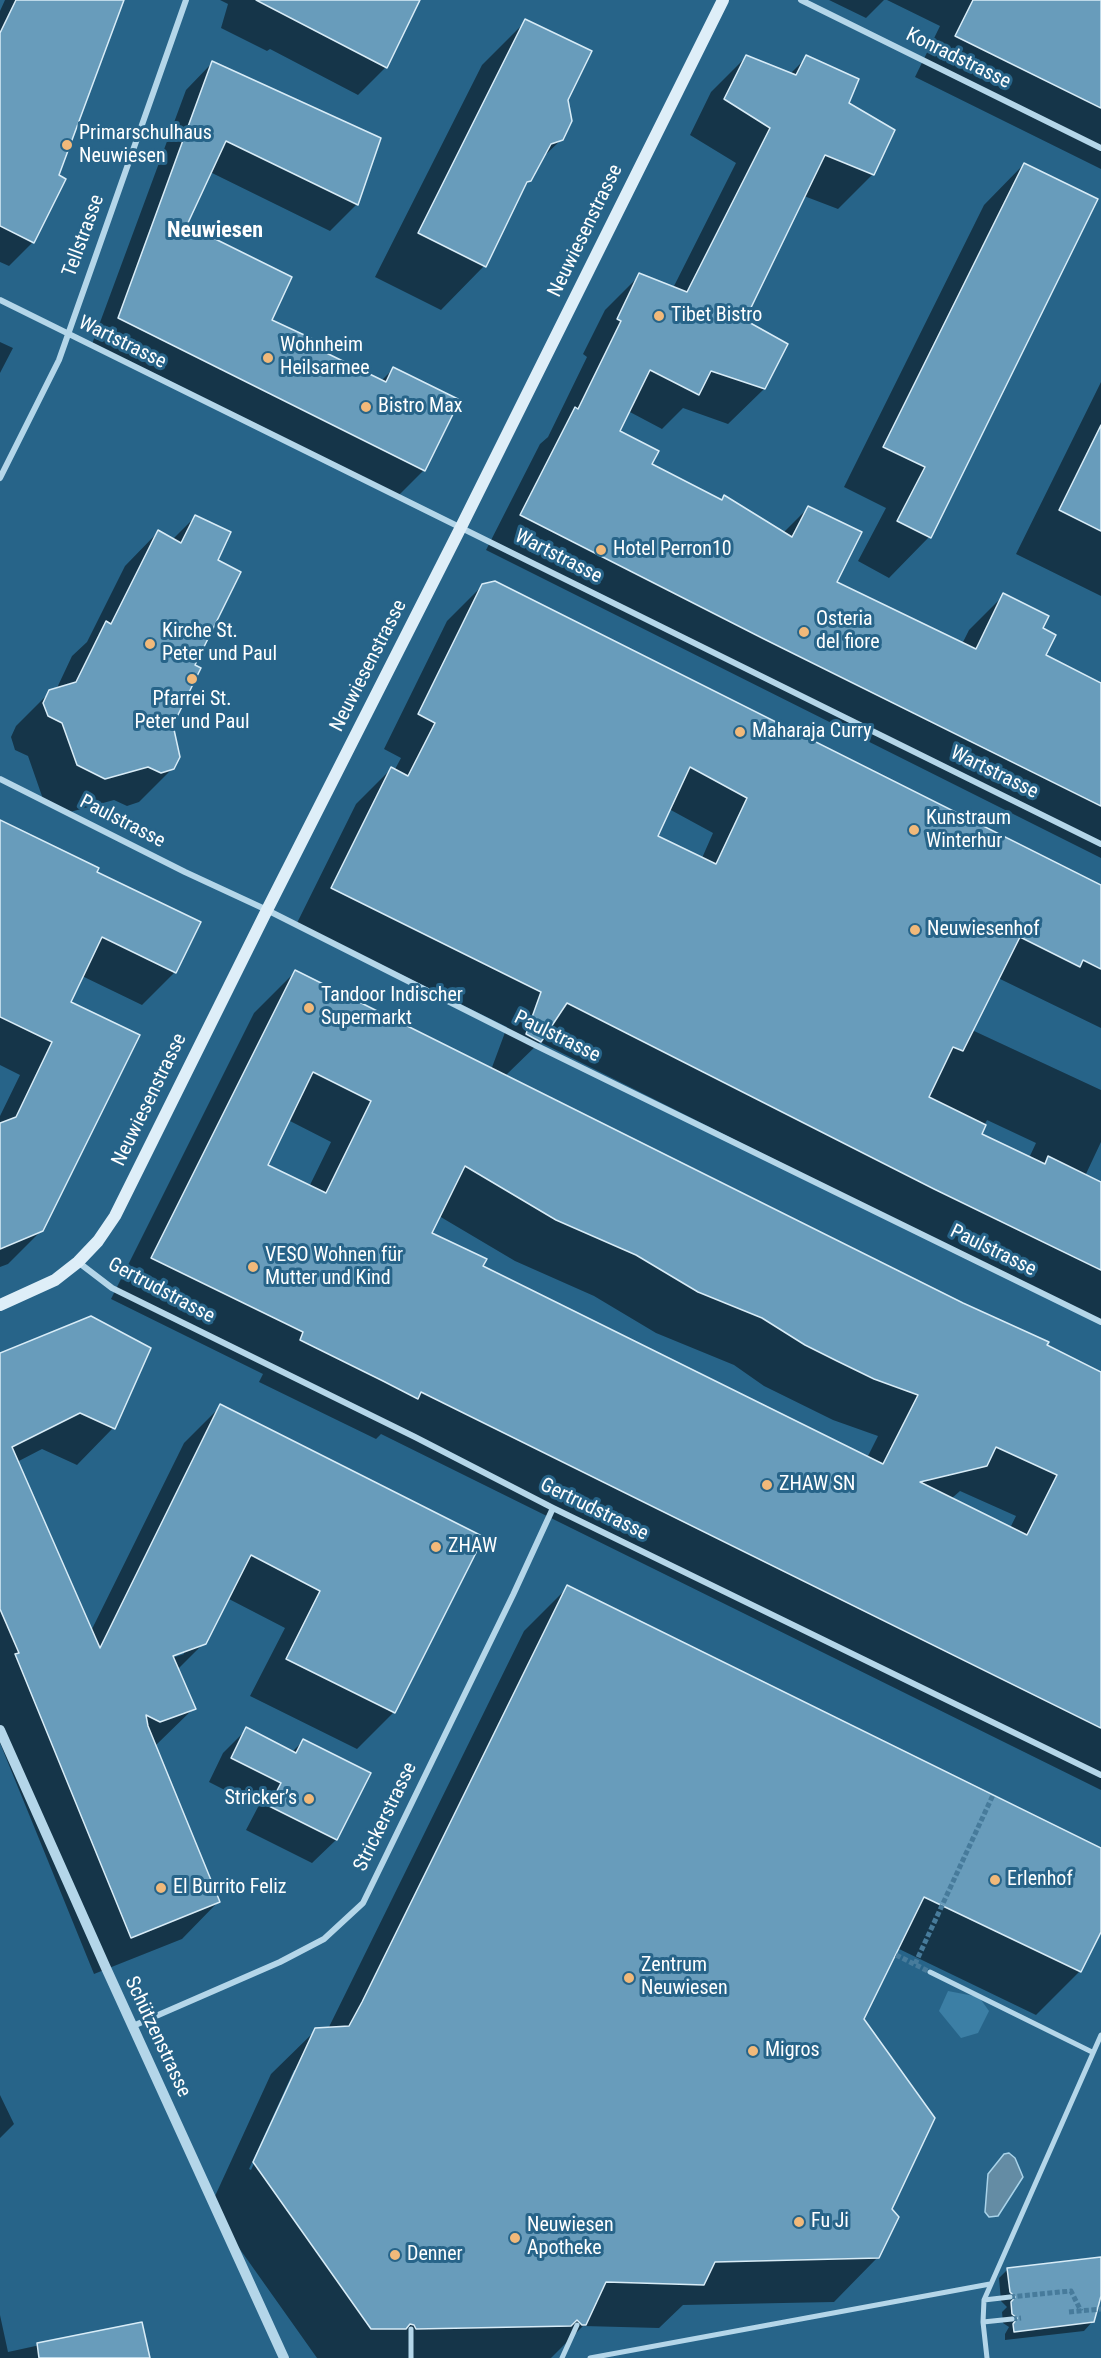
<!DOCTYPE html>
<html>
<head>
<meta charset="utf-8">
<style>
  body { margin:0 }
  canvas { display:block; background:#276489 }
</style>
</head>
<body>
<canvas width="1101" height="2358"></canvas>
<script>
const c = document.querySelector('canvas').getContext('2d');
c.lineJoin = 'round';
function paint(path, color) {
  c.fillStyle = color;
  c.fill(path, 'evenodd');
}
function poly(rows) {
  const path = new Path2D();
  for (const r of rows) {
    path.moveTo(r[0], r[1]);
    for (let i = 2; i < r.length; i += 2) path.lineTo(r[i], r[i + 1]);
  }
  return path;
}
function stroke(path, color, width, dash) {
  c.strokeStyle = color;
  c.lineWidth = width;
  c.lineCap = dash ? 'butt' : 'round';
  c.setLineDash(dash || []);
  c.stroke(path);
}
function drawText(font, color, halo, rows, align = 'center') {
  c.font = font + ' "Roboto Condensed",sans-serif';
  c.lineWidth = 6;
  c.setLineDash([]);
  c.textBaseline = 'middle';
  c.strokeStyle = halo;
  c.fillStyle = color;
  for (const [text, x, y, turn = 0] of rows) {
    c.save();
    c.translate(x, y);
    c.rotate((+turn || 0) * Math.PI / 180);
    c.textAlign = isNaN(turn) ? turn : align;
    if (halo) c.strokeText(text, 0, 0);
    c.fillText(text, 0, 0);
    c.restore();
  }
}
const green = poly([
  [948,1991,979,1997,989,2011,978,2033,961,2038,939,2011]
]);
const water = poly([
  [1009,2153,1015,2158,1023,2177,998,2216,989,2217,985,2212,988,2174,1004,2154,1009,2153]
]);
const shadow = poly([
  [5,0,104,0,33,242,9,266,0,262,0,11],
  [419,0,386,67,358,95,270,49,267,51,221,28,228,4,220,0],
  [829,0,884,0,866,18],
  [887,0,1101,0,1101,169,915,77,940,26],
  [526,21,566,100,562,139,541,159,530,180,523,188,484,266,441,310,375,277,482,65],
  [746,57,790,74,807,57,847,104,873,174,838,209,804,196,743,321,786,345,764,389,728,424,683,408,662,429,628,411,618,431,650,465,720,501,724,497,783,533,808,508,835,582,962,644,969,630,1004,595,1041,629,1044,656,1101,685,1101,858,486,550,540,444,548,437,587,357,583,354,605,310,640,275,673,288,736,163,690,135,711,92],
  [212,63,357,204,330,231,210,172,185,226,270,320,310,346,381,381,393,369,424,470,398,496,92,344,186,90],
  [1024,164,1096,200,929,537,889,578,858,561,886,508,844,487,984,205],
  [0,342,13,348,0,373],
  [1101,382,1101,596,1016,554],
  [196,516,216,561,193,666,172,725,173,768,139,802,127,806,114,800,70,812,43,799,28,756,15,750,11,737,16,726,50,692,56,690,72,656,87,642,125,566,158,532,172,540],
  [482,586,1101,887,1101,1028,998,978,972,1030,1101,1090,1101,1142,1085,1176,1101,1184,1101,1323,540,1042,505,1076,1101,1373,1101,1790,381,1434,376,1439,341,1422,259,1382,263,1374,111,1299,254,1013,295,972,491,1070,507,1027,297,923,356,804,391,769,394,771,401,758,384,749,447,621],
  [669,809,713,833,702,858,656,836],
  [288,1120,331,1142,309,1187,266,1165],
  [987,1120,1036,1143,1029,1158,980,1134],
  [439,1216,515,1261,594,1296,656,1333,734,1365,764,1386,833,1420,878,1436,867,1458,481,1267,430,1233],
  [960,1491,1016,1516,1010,1528,951,1499],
  [0,823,95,873,175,972,142,1005,82,976,69,1002,42,1230,8,1264,0,1267,0,1116,20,1075,0,1065],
  [149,1349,113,1428,77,1465,42,1449,17,1462,91,1631,184,1443,221,1406,482,1538,394,1712,357,1749,250,1696,285,1628,227,1598,204,1643,177,1670,194,1708,155,1746,218,1902,182,1939,94,1974,0,1743,0,1357],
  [184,1650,184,1654,166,1660,165,1657],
  [568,1587,1101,1850,1101,1929,1080,1971,1036,2015,897,1948,862,2020,890,2209,878,2257,834,2302,683,2305,659,2328,583,2326,551,2358,317,2358,210,2207,271,2074,316,2030,328,2029,524,1631],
  [294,2070,297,2070,251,2170,249,2169],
  [247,1729,292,1752,303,1741,369,1774,336,1840,312,1863,246,1830,258,1807,209,1782,223,1753],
  [0,2095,14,2124,0,2138],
  [1101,2258,1101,2290,1093,2321,1084,2331,1005,2340,1005,2334,1009,2327,1003,2323,1002,2312,1007,2307,1001,2301,999,2278,1008,2269],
  [0,2315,8,2352,141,2323,149,2358,0,2358]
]);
const building = poly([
  [16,0,124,0,59,175,66,179,34,243,0,226,0,33,16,0],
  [256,0,420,0,387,68,256,0],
  [973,0,1101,0,1101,108,955,36,973,0],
  [525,19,592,51,568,100,572,121,563,140,551,144,531,181,527,182,486,267,418,233,525,19],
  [746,55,796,75,806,55,859,79,849,103,895,130,874,175,825,155,745,320,788,344,765,389,711,371,699,395,650,370,620,431,659,451,652,464,722,500,724,495,792,537,808,506,862,532,837,582,976,649,1003,593,1049,616,1043,628,1056,635,1046,655,1101,683,1101,806,764,639,520,515,575,407,578,409,621,321,617,319,639,273,687,292,770,128,724,99,746,55],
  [212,61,381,138,358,205,226,141,187,225,292,277,272,320,315,340,312,346,386,382,393,367,460,400,425,471,118,318,212,61],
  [1024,163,1098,199,931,538,897,521,925,467,883,447,1024,163],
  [1101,425,1101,531,1059,510,1101,425],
  [195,515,231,532,218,560,241,572,195,665,201,668,173,725,180,757,174,769,161,773,148,767,105,779,77,765,62,723,48,716,43,703,49,690,76,682,106,621,111,624,158,530,181,543,195,515],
  [495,581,1101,885,1101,969,1083,960,1080,967,1020,937,963,1051,953,1047,929,1097,986,1125,982,1134,1045,1164,1048,1156,1101,1182,1101,1270,934,1189,567,1003,541,1042,539,1041,526,1034,541,992,331,888,391,767,408,776,435,723,418,714,482,584,495,581],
  [690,767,747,798,716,864,658,836,690,767],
  [0,820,99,868,97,872,201,922,176,973,102,937,71,1002,140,1035,43,1231,0,1249,0,1123,16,1117,52,1042,0,1017,0,820],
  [295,970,963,1303,1049,1342,1047,1345,1101,1372,1101,1728,421,1392,418,1399,383,1381,300,1340,303,1332,151,1258,295,970],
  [313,1072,371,1101,326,1193,268,1165,313,1072],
  [465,1166,556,1220,636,1255,698,1292,762,1318,805,1345,837,1361,874,1379,918,1395,883,1464,483,1266,487,1259,432,1233,465,1166],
  [996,1447,1057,1475,1027,1535,920,1482,987,1466,996,1447],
  [91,1316,151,1348,115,1429,80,1413,12,1447,100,1648,220,1404,484,1537,395,1713,286,1659,320,1591,251,1555,206,1644,173,1656,196,1709,160,1722,146,1715,148,1726,220,1902,131,1938,15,1654,19,1653,0,1609,0,1353,91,1316],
  [567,1585,1101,1848,1101,1932,1081,1972,924,1897,864,2019,935,2118,892,2209,899,2217,879,2258,715,2262,704,2285,606,2282,586,2325,582,2325,577,2320,571,2326,416,2329,414,2325,410,2324,406,2329,371,2329,253,2162,315,2028,349,2026,362,2002,567,1585],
  [246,1727,296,1753,303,1739,371,1773,337,1840,269,1806,281,1783,231,1758,246,1727],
  [1101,2257,1101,2296,1094,2322,1014,2332,1013,2324,1017,2318,1012,2314,1011,2302,1015,2297,1010,2292,1007,2268,1101,2257],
  [142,2322,150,2358,39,2358,37,2343,142,2322]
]);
const pedestrianTunnel = poly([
  [896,1955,930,1972],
  [915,1964,993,1795],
  [1010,2297,1071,2291,1081,2311],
  [1069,2312,1101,2309],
  [1012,2319,1021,2318]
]);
const pedestrian = poly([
  [930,1972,1092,2052],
  [984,2300,1010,2297],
  [983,2322,1012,2319],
  [411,2358,411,2329],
  [562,2358,577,2325],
  [590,2358,990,2284],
  [987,2358,983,2322,984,2300,1101,2035]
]);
const minor = poly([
  [801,0,1101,148],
  [0,300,1101,844],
  [0,478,59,360,186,0],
  [0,779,185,872,267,910,537,1046,1101,1322],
  [78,1262,112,1288,415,1437,553,1508,1101,1775],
  [133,2026,280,1962,324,1939,363,1903,513,1595,553,1508]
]);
const tertiary = poly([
  [0,1730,106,1968,284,2358]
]);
const secondary = poly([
  [0,1305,55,1280,78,1262,98,1241,115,1216,267,910,461,527,723,0]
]);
const markers = [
  [67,145,6,"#f1b97a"],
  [659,316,6,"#f1b97a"],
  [268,358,6,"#f1b97a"],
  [366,407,6,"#f1b97a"],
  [601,550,6,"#f1b97a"],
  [804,632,6,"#f1b97a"],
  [150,644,6,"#f1b97a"],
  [192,679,6,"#f1b97a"],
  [740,732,6,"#f1b97a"],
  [914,830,6,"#f1b97a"],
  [915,930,6,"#f1b97a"],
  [309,1008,6,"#f1b97a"],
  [253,1267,6,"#f1b97a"],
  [767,1485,6,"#f1b97a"],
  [436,1547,6,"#f1b97a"],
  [309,1799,6,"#f1b97a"],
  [995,1880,6,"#f1b97a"],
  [161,1888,6,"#f1b97a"],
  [629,1978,6,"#f1b97a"],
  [753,2051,6,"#f1b97a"],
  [799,2222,6,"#f1b97a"],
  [515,2238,6,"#f1b97a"],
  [395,2255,6,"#f1b97a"]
];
const streetNames = [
  ["Konradstrasse",958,59,26],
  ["Neuwiesenstrasse",586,231,-64],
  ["Tellstrasse",84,236,-70],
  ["Wartstrasse",122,343,26],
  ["Wartstrasse",558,557,27],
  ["Neuwiesenstrasse",369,666,-63],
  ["Wartstrasse",994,773,26],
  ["Paulstrasse",122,822,27],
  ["Paulstrasse",557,1037,26],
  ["Neuwiesenstrasse",150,1100,-64],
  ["Paulstrasse",993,1251,26],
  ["Gertrudstrasse",161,1291,28],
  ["Gertrudstrasse",594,1510,26],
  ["Strickerstrasse",386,1817,-64],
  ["Schützenstrasse",157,2037,65]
];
const poiNames = [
  ["Primarschulhaus",79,134],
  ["Neuwiesen",79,157],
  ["Tibet Bistro",671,316],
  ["Wohnheim",280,346],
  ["Heilsarmee",280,369],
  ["Bistro Max",378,407],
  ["Hotel Perron10",613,550],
  ["Osteria",816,620],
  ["del fiore",816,643],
  ["Kirche St.",162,632],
  ["Peter und Paul",162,655],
  ["Pfarrei St.",192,700,"center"],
  ["Peter und Paul",192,723,"center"],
  ["Maharaja Curry",752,732],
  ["Kunstraum",926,819],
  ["Winterhur",926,842],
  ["Neuwiesenhof",927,930],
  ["Tandoor Indischer",321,996],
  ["Supermarkt",321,1019],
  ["VESO Wohnen für",265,1256],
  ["Mutter und Kind",265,1279],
  ["ZHAW SN",779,1485],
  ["ZHAW",448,1547],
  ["Stricker’s",297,1799,"right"],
  ["Erlenhof",1007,1880],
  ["El Burrito Feliz",173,1888],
  ["Zentrum",641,1966],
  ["Neuwiesen",641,1989],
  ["Migros",765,2051],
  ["Fu Ji",811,2222],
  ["Neuwiesen",527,2226],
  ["Apotheke",527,2249],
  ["Denner",407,2255]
];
const quarterNames = [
  ["Neuwiesen",215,231]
];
paint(green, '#3c7fa5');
paint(water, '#648ca4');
stroke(water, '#a9d3e9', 1.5);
paint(shadow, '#0007');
paint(building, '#689cbb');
stroke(building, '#d8ecf7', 1.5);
stroke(pedestrianTunnel, '#477b9b', 5, [5, 2.5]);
stroke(pedestrian, '#b4d6e9', 5);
stroke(minor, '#b4d6e9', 6);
stroke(tertiary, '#b4d6e9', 10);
stroke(secondary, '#deeef8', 12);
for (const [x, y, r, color] of markers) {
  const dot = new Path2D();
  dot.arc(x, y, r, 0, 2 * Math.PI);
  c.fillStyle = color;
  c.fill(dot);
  stroke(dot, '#276489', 2);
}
drawText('20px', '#fff', '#276489', streetNames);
drawText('20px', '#fff', '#276489', poiNames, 'left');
drawText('bold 22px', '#fff', '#276489', quarterNames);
</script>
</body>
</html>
